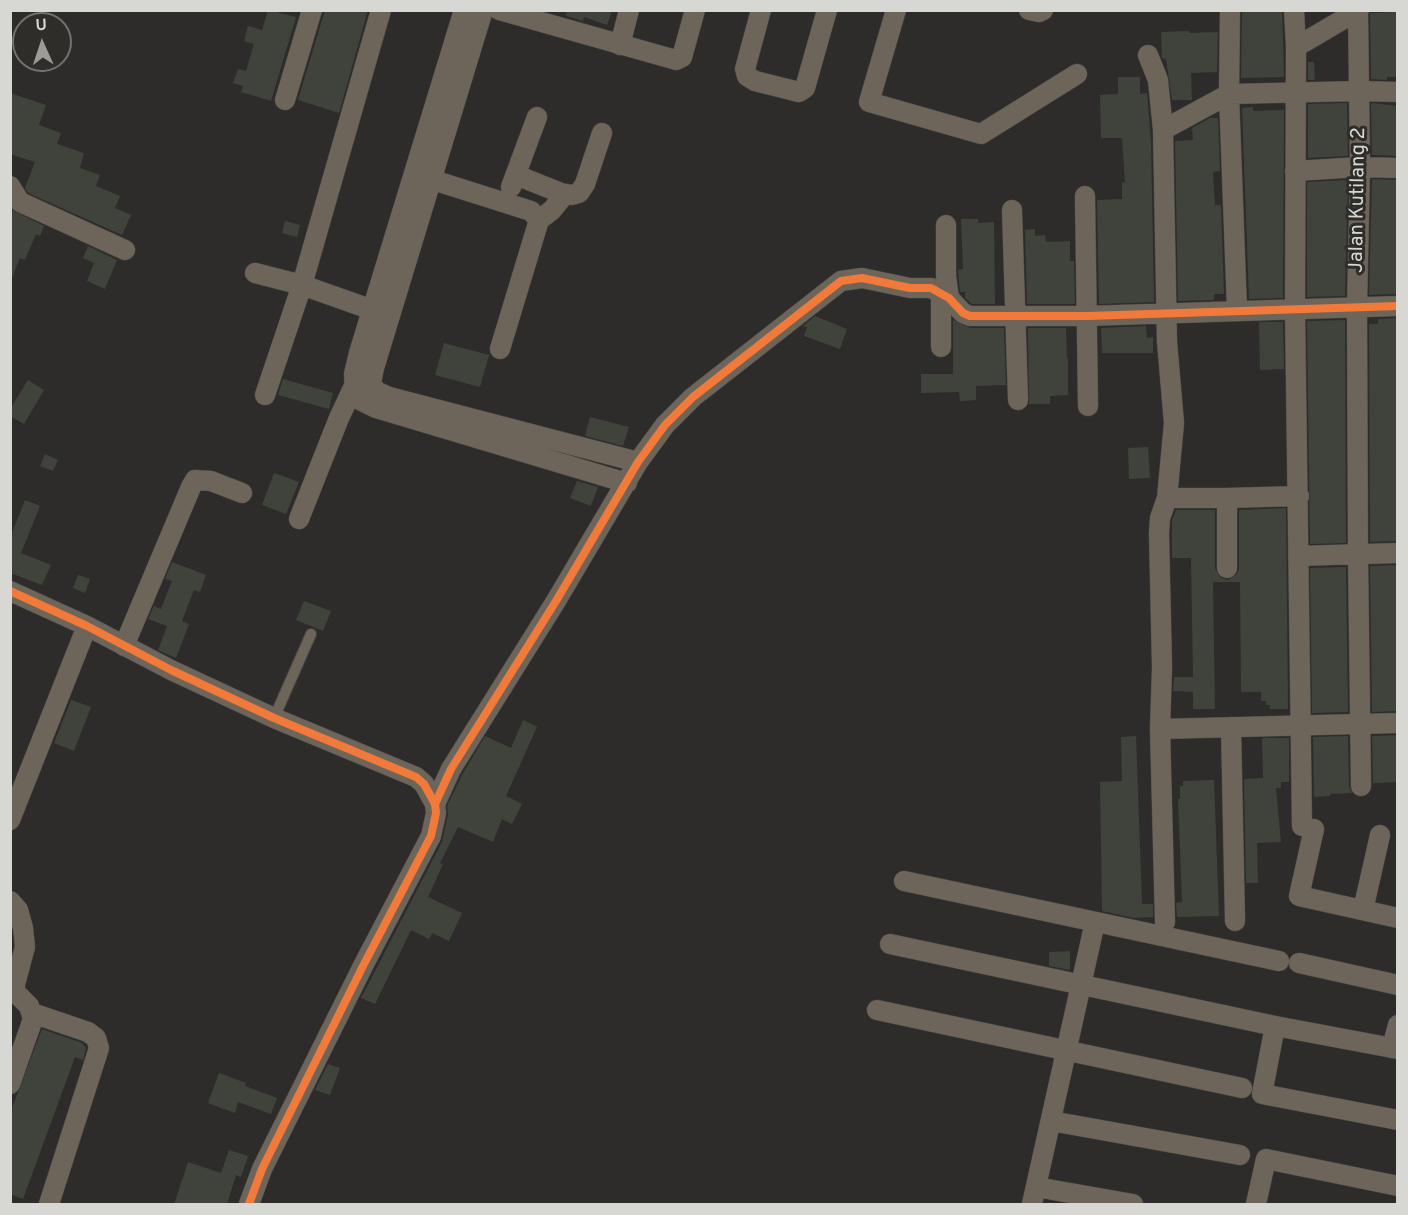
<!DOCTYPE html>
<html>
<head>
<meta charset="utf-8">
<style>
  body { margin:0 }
  #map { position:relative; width:1408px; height:1215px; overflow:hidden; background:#2d2c2a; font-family:Overpass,sans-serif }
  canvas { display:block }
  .frame { position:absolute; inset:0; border:12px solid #d7d7d4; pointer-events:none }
  .north { position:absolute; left:12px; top:12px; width:60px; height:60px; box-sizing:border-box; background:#2e2d29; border:2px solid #72716d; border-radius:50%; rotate:357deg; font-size:16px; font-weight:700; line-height:24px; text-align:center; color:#d7d7d4 }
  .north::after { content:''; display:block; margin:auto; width:21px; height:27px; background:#9c9b98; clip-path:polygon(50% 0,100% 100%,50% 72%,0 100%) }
</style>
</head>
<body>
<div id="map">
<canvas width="1408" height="1215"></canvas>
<div class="frame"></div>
<div class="north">U</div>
</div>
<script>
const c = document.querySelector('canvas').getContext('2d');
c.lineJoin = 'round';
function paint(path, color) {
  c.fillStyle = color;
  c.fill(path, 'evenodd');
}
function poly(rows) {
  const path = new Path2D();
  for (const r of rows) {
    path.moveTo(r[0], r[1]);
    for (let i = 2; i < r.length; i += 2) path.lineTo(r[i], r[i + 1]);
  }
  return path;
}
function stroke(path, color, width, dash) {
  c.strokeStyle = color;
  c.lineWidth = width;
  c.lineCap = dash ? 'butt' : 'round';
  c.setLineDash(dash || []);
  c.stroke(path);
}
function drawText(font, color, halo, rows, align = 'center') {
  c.font = font + ' Overpass,sans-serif';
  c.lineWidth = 6;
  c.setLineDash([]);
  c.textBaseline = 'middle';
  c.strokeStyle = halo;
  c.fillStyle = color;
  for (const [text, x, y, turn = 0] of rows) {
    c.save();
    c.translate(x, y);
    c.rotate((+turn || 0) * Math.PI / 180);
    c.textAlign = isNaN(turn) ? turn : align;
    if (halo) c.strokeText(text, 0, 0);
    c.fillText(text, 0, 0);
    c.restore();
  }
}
const building = poly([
  [268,10,296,17,271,101,241,92,243,86,233,83,238,69,246,71,254,44,244,41,248,26,262,30],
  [325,10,368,10,339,113,298,100],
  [567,10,612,10,607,25,584,17,583,21,566,16],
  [1242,10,1282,10,1284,77,1241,78],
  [1398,12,1398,77,1387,77,1387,80,1371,79,1370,13],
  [1189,31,1189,33,1218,32,1217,72,1191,73,1192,100,1172,100,1166,59,1162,58,1161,32],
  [1308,62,1314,62,1315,80,1308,80],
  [1118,77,1140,77,1140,94,1147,93,1151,142,1154,302,1099,304,1097,200,1122,199,1122,182,1125,183,1122,138,1101,138,1100,95,1118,94],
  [10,93,46,105,39,125,61,133,57,144,84,153,80,168,100,175,96,186,120,196,115,208,131,215,122,235,28,193,25,188,35,162,10,154],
  [1347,103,1348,156,1308,158,1308,104],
  [1371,103,1398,106,1398,156,1372,155],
  [1253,107,1253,111,1284,110,1283,298,1249,299,1242,108],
  [1210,118,1218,118,1220,171,1213,172,1214,190,1215,205,1221,205,1224,294,1214,294,1214,300,1178,301,1175,141,1193,140,1192,128],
  [1372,179,1398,180,1398,294,1369,295],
  [1348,180,1345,296,1307,297,1307,182],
  [10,209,44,226,40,236,36,234,25,260,20,258,11,280],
  [961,219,978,219,978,223,994,222,995,304,972,304,965,298,965,292,960,292,958,270,963,269],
  [285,221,300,225,297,237,282,233],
  [1035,229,1035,236,1045,235,1046,242,1070,241,1070,261,1074,261,1075,304,1027,304,1025,230],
  [88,246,117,260,105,289,87,281,94,263,83,258],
  [815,316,847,329,840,349,804,336,807,327,803,326],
  [1398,318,1398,541,1370,542,1369,324,1378,324,1378,319],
  [953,320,970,328,1004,328,1006,385,976,386,976,400,960,401,959,392,921,393,921,374,953,374],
  [1345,320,1346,543,1310,544,1307,321],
  [1259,322,1283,322,1284,369,1260,370],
  [1146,326,1147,338,1153,337,1153,353,1102,353,1101,328],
  [1028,328,1066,328,1067,358,1068,358,1068,395,1050,396,1050,404,1029,404],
  [444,343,489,355,480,387,435,375],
  [283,379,333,393,329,409,278,395],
  [28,380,44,390,24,424,10,416,10,409],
  [590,417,629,427,623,446,585,436],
  [1148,447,1150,478,1129,479,1128,448],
  [45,454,58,460,53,471,40,466],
  [274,473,299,482,286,514,262,505],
  [577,481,598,487,591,506,570,498],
  [25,500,40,506,21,553,51,565,42,585,13,574,10,577,10,538],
  [1286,508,1288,709,1270,709,1270,705,1266,705,1266,701,1261,701,1261,692,1241,692,1240,582,1213,582,1215,709,1193,709,1193,692,1173,691,1174,677,1193,677,1191,558,1172,558,1172,520,1176,510,1215,510,1215,569,1221,578,1228,580,1237,574,1239,569,1239,510],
  [172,562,206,575,200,592,194,590,182,621,189,624,176,658,158,650,167,626,148,619,154,606,161,609,172,581,165,579],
  [1398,565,1398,711,1372,712,1370,566],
  [1346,567,1348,712,1312,713,1310,568],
  [78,575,90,579,85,593,73,588],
  [304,601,331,611,323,631,296,620],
  [71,700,91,707,74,751,54,743],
  [523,720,537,727,506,796,522,804,512,824,502,819,493,842,458,827,440,863,443,864,428,897,462,913,449,941,432,933,429,939,411,930,375,1004,361,998,442,842,448,815,447,806,462,775,485,736,511,748],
  [1398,735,1398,782,1373,783,1372,736],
  [1136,736,1142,904,1153,904,1153,917,1133,918,1102,911,1100,782,1122,781,1121,737],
  [1348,736,1349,786,1352,793,1330,794,1330,796,1314,797,1313,737],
  [1262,738,1289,738,1289,782,1281,782,1281,788,1276,788,1281,842,1257,843,1258,883,1246,883,1244,779,1263,778],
  [1214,780,1219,916,1177,917,1176,903,1182,902,1178,799,1180,799,1180,786,1183,786,1183,781],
  [1070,951,1070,970,1049,966,1049,952],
  [42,1029,82,1043,86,1048,83,1060,75,1057,23,1199,10,1194,10,1113],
  [328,1064,340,1068,330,1095,315,1090],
  [219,1073,246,1083,245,1086,277,1098,271,1114,238,1102,235,1113,208,1103],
  [229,1150,248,1156,241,1177,236,1175,227,1204,174,1204,188,1162,221,1173]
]);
const service = poly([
  [274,718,311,634]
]);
const minor = poly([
  [464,10,359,353,354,374,355,393,360,400,376,408,627,483],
  [483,10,374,368,371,383,376,391,389,397,638,462],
  [499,10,676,60,682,57,695,10],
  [761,10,745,69,747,76,755,81,799,92,805,88,827,10],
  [896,10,869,102,981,134,1077,74],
  [1029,10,1039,12,1043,10],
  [1230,10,1229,94,1237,310],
  [1294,10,1296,47,1295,310,1302,826],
  [1358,10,1360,167,1357,308,1358,555,1361,786],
  [620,45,629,10],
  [1296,47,1359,10],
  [1148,55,1158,80,1163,130],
  [285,100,312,10],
  [1295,171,1360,167,1398,168],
  [516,175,561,193,572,195,579,193,585,184,602,133],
  [433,180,531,211,539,220,500,349],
  [10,186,20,202,125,250],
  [511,187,537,117],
  [1085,196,1088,406],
  [1012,210,1018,400],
  [539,220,552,210,565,194],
  [946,225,946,276,949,298],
  [255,273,302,285,384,314],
  [941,293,941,347],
  [265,395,302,285,381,10],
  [1167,498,1227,498],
  [299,519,339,418,354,386,359,383],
  [1298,556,1398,553],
  [1227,568,1227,498,1299,496],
  [10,591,87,626,171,670,274,718,416,777,424,784,435,804,436,813,431,836,364,964,262,1169,249,1204],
  [124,646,191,487,195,480,211,481,242,493],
  [1231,727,1235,921],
  [1160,729,1162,667,1159,533,1160,518,1167,498,1174,423,1167,342,1163,130,1229,94,1360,91,1398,92],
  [435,804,451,769,556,601,638,462,665,425,693,397,841,281,862,278,910,288,931,288,949,298,963,313,970,316,1087,316,1398,306],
  [10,820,87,626],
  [1314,829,1299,896,1398,918],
  [904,881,1279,961],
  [10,901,18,910,23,928,25,947,15,984,15,992,29,1006,33,1019,10,1084],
  [1363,910,1380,835],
  [1165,922,1160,729,1398,723],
  [890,944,1275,1026],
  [1299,963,1398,985],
  [877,1010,1242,1088],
  [32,1013,88,1032,96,1038,99,1048,49,1204],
  [1392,1048,1398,1025],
  [1398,1049,1275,1026,1262,1094,1398,1120],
  [1051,1121,1240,1155],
  [1036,1187,1133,1204],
  [1032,1204,1095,922],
  [1256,1204,1266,1159,1398,1186]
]);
const cycleway = poly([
  [10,591,87,626,171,670,274,718,416,777,424,784,435,804,436,813,431,836,364,964,262,1169,249,1204],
  [435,804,451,769,556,601,638,462,665,425,693,397,841,281,862,278,910,288,931,288,949,298,963,313,970,316,1087,316,1398,306]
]);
const streetNames = [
  ["Jalan Kutilang 2",1359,200,-89]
];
paint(building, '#40433c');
stroke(service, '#474746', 12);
stroke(minor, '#474746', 21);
stroke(service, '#6d655a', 10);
stroke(minor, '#6d655a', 20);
stroke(cycleway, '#f17a3a', 8);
drawText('20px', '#d7d7d4', '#2e2d29', streetNames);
</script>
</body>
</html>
